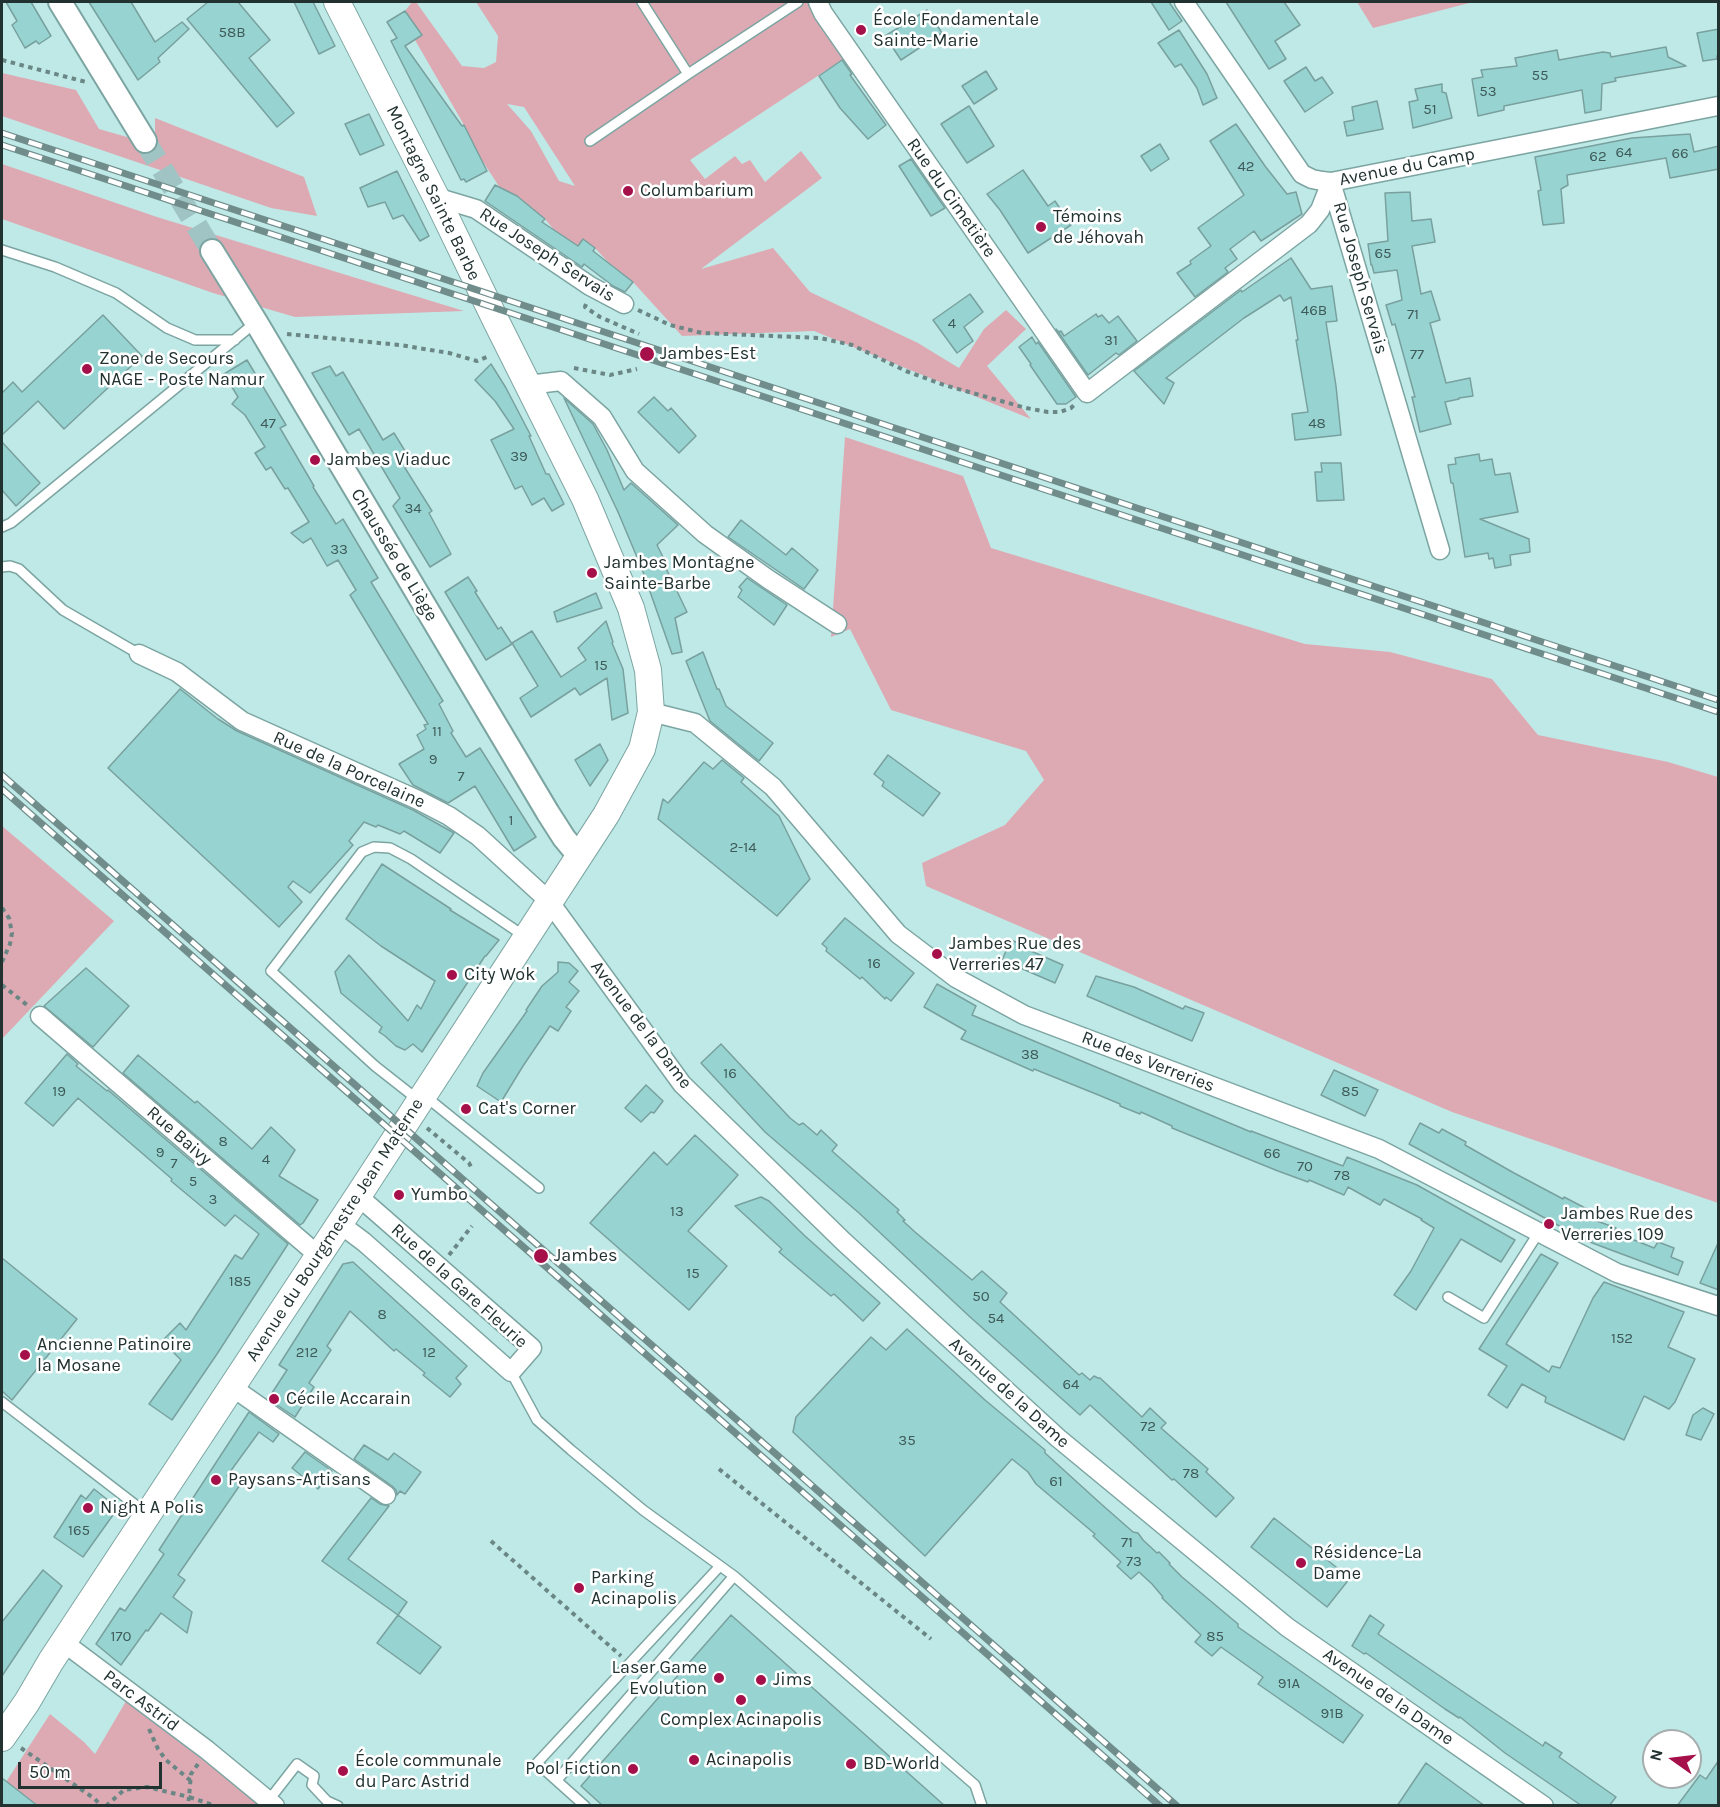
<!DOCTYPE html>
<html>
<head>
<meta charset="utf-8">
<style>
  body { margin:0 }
  #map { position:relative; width:1720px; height:1807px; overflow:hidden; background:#bfe9e7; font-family:Karla,sans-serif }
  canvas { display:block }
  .frame { position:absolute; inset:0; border:3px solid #213231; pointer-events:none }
  .north { position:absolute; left:1642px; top:1729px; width:60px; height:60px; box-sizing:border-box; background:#fff; border:2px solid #a6adad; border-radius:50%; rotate:284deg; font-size:16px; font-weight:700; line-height:24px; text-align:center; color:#213231 }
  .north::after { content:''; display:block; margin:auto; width:21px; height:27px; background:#a5104a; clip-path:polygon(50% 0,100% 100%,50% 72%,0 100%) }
  .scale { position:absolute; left:18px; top:1762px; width:144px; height:27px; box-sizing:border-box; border:3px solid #213231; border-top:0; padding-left:8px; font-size:18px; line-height:21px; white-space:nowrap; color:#213231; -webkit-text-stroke:4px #fff; paint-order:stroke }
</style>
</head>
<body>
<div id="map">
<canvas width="1720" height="1807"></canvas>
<div class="frame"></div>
<div class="north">N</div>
<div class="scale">50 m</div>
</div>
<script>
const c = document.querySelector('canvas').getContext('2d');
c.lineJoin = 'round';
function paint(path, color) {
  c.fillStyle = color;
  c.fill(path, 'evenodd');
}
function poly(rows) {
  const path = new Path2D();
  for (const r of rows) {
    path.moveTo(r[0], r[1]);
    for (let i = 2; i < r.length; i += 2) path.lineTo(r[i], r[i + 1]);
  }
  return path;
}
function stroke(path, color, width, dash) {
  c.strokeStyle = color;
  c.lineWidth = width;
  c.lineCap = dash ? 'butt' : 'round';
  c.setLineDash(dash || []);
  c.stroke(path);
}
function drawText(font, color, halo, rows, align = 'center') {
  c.font = font + ' Karla,sans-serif';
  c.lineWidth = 5;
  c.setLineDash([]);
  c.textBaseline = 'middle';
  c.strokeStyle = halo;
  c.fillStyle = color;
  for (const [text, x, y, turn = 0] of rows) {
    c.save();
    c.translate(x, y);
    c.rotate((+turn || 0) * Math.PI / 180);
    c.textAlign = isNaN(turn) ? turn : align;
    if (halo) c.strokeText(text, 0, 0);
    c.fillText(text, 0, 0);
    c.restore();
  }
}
const green = poly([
  [412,2,416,2,462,66,484,68,496,62,498,36,476,2,809,2,845,58,690,160,705,179,735,156,742,164,750,160,765,182,801,151,822,178,701,269,773,248,810,292,918,343,959,368,984,329,1006,310,1026,329,987,366,1031,419,814,331,682,336,633,282,608,262,595,248,583,240,578,246,555,231,545,219,517,196,500,188,478,154,464,125,415,40,421,35,405,11],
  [507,104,524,107,575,186,559,181,531,131],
  [1357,2,1473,2,1373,28],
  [2,73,76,90,99,129,155,145,155,118,304,177,317,216,271,208,2,116],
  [2,164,157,217,464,311,295,317,213,293,2,219],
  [845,437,963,476,991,548,1305,644,1390,652,1492,679,1538,735,1668,762,1718,777,1718,1203,1452,1112,926,886,922,863,1005,825,1044,780,1026,751,891,710,850,629,831,637],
  [2,826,114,921,2,1039],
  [129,1696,262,1805,38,1805,6,1782,50,1714,84,1742,95,1754]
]);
const building = poly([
  [6,2,31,2,51,36,39,44,36,41,25,48,12,25,17,21,6,2],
  [89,2,131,2,155,42,182,22,189,29,158,58,160,62,138,80,89,2],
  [208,2,238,2,270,40,249,58,294,113,277,127,187,19,208,2],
  [294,2,313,2,335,46,319,54,294,2],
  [1151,2,1169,2,1182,21,1169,30,1151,2],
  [1226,2,1284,2,1300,25,1275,41,1286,59,1269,69,1226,2],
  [927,10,942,33,901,60,885,36,927,10],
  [405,11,422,35,405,46,462,126,464,125,487,171,466,182,464,179,461,180,391,41,397,38,387,22,405,11],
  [1719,29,1719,55,1717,56,1717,59,1703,61,1697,33,1719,29],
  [1179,30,1207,74,1217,98,1203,105,1197,88,1181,64,1175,67,1158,43,1179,30],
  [1666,47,1668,57,1686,66,1615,78,1616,81,1602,84,1601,110,1585,113,1582,90,1504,106,1504,110,1478,116,1472,79,1483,77,1481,70,1517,66,1515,58,1557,50,1559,60,1603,52,1610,53,1611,57,1666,47],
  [842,60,852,74,850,75,886,125,868,139,840,108,819,76,842,60],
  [1306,67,1315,81,1322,77,1333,93,1305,112,1284,81,1306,67],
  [986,71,997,89,974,104,962,86,986,71],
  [1442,84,1442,92,1446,93,1452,118,1413,128,1409,102,1418,100,1415,89,1442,84],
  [1377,101,1383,129,1347,136,1344,122,1354,120,1352,107,1377,101],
  [969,106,994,146,967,163,941,124,969,106],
  [369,114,384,145,360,155,345,124,369,114],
  [1236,124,1265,166,1287,194,1296,192,1302,214,1261,241,1254,231,1230,249,1237,259,1225,268,1228,272,1195,297,1177,273,1191,264,1190,261,1211,246,1198,228,1244,195,1210,141,1236,124],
  [1690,134,1694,152,1719,146,1719,169,1670,178,1666,158,1567,175,1568,185,1561,189,1564,223,1543,225,1538,191,1541,190,1535,157,1632,138,1690,134],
  [1160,144,1169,159,1151,171,1141,156,1160,144],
  [911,159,945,208,931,216,899,166,911,159],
  [1023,170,1048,206,1055,201,1071,225,1028,253,1000,210,987,194,1023,170],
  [397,171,429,236,420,241,403,215,393,219,385,202,368,207,360,188,397,171],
  [495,185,517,196,545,219,542,222,578,246,583,239,595,248,593,251,633,282,625,292,613,286,584,264,582,267,485,201,495,185],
  [1410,192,1412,221,1431,219,1435,242,1412,246,1421,294,1431,291,1440,320,1430,323,1446,383,1470,378,1473,396,1459,398,1459,399,1445,402,1451,424,1420,432,1412,397,1415,397,1395,324,1392,325,1386,305,1402,300,1397,270,1374,273,1372,265,1371,265,1368,244,1388,241,1385,193,1410,192],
  [1291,258,1311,289,1332,286,1337,321,1326,322,1336,386,1341,435,1295,440,1292,414,1308,412,1296,340,1298,340,1291,297,1284,301,1280,295,1244,318,1166,378,1174,383,1164,404,1134,371,1241,290,1242,292,1291,258],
  [970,294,983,312,964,327,973,341,957,353,933,320,970,294],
  [1096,314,1098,317,1102,315,1109,323,1118,316,1137,341,1119,355,1116,353,1088,375,1056,329,1059,332,1061,331,1064,336,1096,314],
  [103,315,142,356,64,429,38,401,2,435,2,393,13,382,22,392,103,315],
  [1032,337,1036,344,1038,342,1076,397,1066,404,1057,404,1030,365,1031,364,1019,347,1032,337],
  [247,360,286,425,280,428,314,486,313,487,336,524,343,519,378,578,371,582,443,701,439,704,453,731,451,733,466,757,480,748,536,837,514,851,475,786,448,803,413,785,399,764,424,749,417,735,426,729,424,725,428,724,350,595,356,590,338,560,327,566,311,538,303,543,291,533,309,522,288,488,285,489,271,467,266,470,255,453,265,447,245,415,232,404,238,397,224,374,247,360],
  [491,364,506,388,531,436,529,436,546,474,549,474,564,504,552,511,544,498,532,505,522,486,515,489,491,440,514,429,495,401,475,380,491,364],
  [330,366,336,376,343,372,383,440,394,433,413,464,405,468,432,511,429,513,451,554,430,567,393,506,400,498,359,429,349,435,312,373,330,366],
  [654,397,668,411,671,408,696,436,679,453,638,412,654,397],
  [564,398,593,424,607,450,624,490,631,483,678,525,657,545,664,559,662,560,687,612,675,618,682,652,672,654,642,569,618,512,564,398],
  [2,442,40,483,16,506,2,490,2,442],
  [1479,454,1480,461,1492,459,1495,475,1510,473,1518,512,1480,519,1529,539,1530,552,1510,555,1511,565,1495,568,1493,558,1489,559,1488,553,1465,557,1453,483,1451,483,1448,465,1456,464,1455,458,1479,454],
  [1321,463,1341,463,1344,500,1317,501,1315,472,1322,472,1321,463],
  [741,520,786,555,792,548,818,570,804,589,728,537,741,520],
  [468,577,477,591,475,592,498,629,501,627,512,644,486,660,445,592,468,577],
  [747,578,787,605,774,625,738,597,742,590,739,587,747,578],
  [596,593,602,608,557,622,554,612,596,593],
  [606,621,613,642,612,643,623,669,628,713,612,720,607,678,580,695,575,688,531,717,520,698,538,686,512,643,532,631,561,677,586,660,578,648,606,621],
  [703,652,717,689,719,689,726,706,773,743,759,761,710,721,686,661,703,652],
  [180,689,218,719,237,731,413,810,454,833,440,853,404,831,400,834,378,825,376,827,364,822,349,841,353,845,310,893,293,881,288,887,302,902,279,927,108,768,180,689],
  [600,744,608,760,590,786,575,760,600,744],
  [888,755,940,793,923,816,882,786,884,782,874,774,888,755],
  [722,760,744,778,741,782,779,816,810,879,777,916,658,819,663,799,668,803,704,762,713,769,722,760],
  [382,864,451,909,450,910,499,940,486,956,485,956,422,1052,413,1044,405,1050,396,1046,385,1036,379,1032,382,1027,341,993,335,972,349,955,408,1021,417,1005,421,1009,435,981,381,946,346,919,382,864],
  [845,918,914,973,891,1001,886,997,885,999,862,977,860,979,826,951,827,948,822,944,845,918],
  [1011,940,1032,949,1031,951,1063,965,1055,983,1002,960,1011,940],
  [558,962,569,963,578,971,569,982,579,991,566,1007,571,1011,558,1031,550,1026,523,1066,501,1102,477,1086,483,1073,527,1011,526,1010,542,986,558,972,558,962],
  [86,968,129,1006,93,1047,44,1006,86,968],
  [1096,976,1134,987,1183,1009,1185,1006,1204,1013,1192,1041,1087,996,1096,976],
  [937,984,976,1006,972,1015,1251,1132,1251,1131,1343,1166,1347,1157,1417,1185,1515,1240,1501,1262,1461,1239,1416,1310,1394,1295,1411,1271,1434,1228,1421,1220,1422,1219,1384,1199,1380,1205,1348,1187,1344,1195,1309,1180,1308,1182,1278,1171,1172,1128,1172,1126,1141,1112,1140,1114,1120,1106,1120,1104,1101,1096,1034,1069,1033,1071,961,1039,966,1031,924,1007,937,984],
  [721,1044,790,1118,799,1125,803,1123,817,1135,821,1130,837,1145,832,1151,899,1210,897,1212,905,1220,903,1221,915,1232,972,1280,982,1271,1007,1293,1000,1302,1079,1375,1082,1373,1090,1380,1094,1376,1098,1378,1100,1378,1142,1417,1150,1408,1166,1423,1161,1428,1208,1469,1206,1472,1234,1498,1216,1517,1174,1479,1172,1480,1090,1405,1080,1415,969,1316,859,1213,765,1132,701,1063,721,1044],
  [67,1054,78,1064,76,1066,107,1091,108,1090,288,1244,217,1354,172,1420,149,1404,181,1360,162,1341,180,1323,186,1330,235,1255,242,1259,259,1234,235,1215,225,1226,171,1181,172,1179,78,1098,53,1126,25,1103,67,1054],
  [138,1055,195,1103,197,1101,252,1149,271,1127,295,1150,279,1176,318,1200,303,1223,300,1225,123,1073,138,1055],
  [1334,1070,1378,1090,1365,1116,1321,1095,1334,1070],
  [646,1085,663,1101,654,1113,651,1112,641,1122,625,1108,646,1085],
  [1420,1123,1439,1133,1442,1129,1466,1142,1465,1145,1514,1173,1563,1199,1564,1197,1587,1209,1599,1216,1597,1221,1616,1228,1614,1232,1654,1248,1658,1242,1674,1248,1671,1257,1683,1262,1678,1275,1587,1241,1409,1144,1420,1123],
  [695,1135,738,1175,688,1231,727,1266,689,1310,590,1223,654,1152,667,1165,695,1135],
  [761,1197,769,1201,805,1236,880,1303,863,1321,834,1294,831,1296,779,1252,782,1249,735,1206,761,1197],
  [1719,1241,1719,1290,1700,1283,1719,1241],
  [1541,1254,1558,1263,1506,1344,1549,1372,1552,1366,1560,1368,1593,1298,1604,1282,1684,1312,1668,1347,1695,1359,1675,1402,1669,1409,1644,1396,1624,1440,1545,1402,1546,1397,1522,1384,1507,1408,1488,1395,1507,1366,1479,1349,1541,1254],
  [2,1258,77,1319,12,1400,2,1391,2,1258],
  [353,1262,467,1366,456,1378,461,1384,450,1397,423,1375,425,1373,396,1349,394,1351,350,1311,327,1346,331,1350,309,1383,314,1387,295,1417,268,1399,287,1370,279,1365,343,1264,353,1262],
  [907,1329,985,1400,1045,1450,1045,1453,1100,1503,1133,1532,1138,1533,1143,1540,1157,1553,1159,1552,1170,1563,1169,1564,1182,1577,1238,1624,1238,1627,1363,1715,1343,1743,1258,1684,1263,1677,1221,1647,1212,1656,1195,1642,1201,1635,1162,1598,1163,1597,1152,1584,1139,1572,1131,1579,1117,1566,1121,1562,1093,1536,1095,1534,1036,1484,1028,1472,1012,1459,925,1556,793,1432,796,1417,871,1337,886,1350,907,1329],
  [1703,1408,1714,1414,1701,1440,1686,1435,1693,1415,1703,1408],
  [249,1412,279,1434,273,1442,259,1432,227,1476,240,1485,178,1575,185,1580,173,1597,192,1612,187,1633,161,1613,148,1631,146,1630,121,1665,96,1644,120,1608,125,1611,147,1579,164,1554,159,1550,249,1412],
  [364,1445,388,1460,394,1453,421,1472,405,1494,400,1491,397,1495,396,1490,392,1486,354,1459,364,1445],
  [305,1452,332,1471,318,1489,292,1468,305,1452],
  [94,1489,118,1508,83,1557,54,1537,81,1495,86,1499,94,1489],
  [371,1498,380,1504,389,1506,348,1559,407,1602,398,1615,322,1561,371,1498],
  [1274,1518,1350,1578,1327,1607,1251,1547,1274,1518],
  [43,1570,62,1586,2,1676,2,1622,43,1570],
  [398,1615,441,1647,420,1674,377,1643,398,1615],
  [731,1615,945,1806,603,1806,581,1786,731,1615],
  [1370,1615,1384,1625,1378,1634,1543,1746,1545,1742,1562,1753,1559,1757,1616,1797,1609,1806,1582,1806,1505,1753,1460,1717,1459,1718,1445,1709,1366,1653,1364,1654,1352,1646,1370,1615],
  [1719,1760,1719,1806,1677,1806,1700,1775,1706,1779,1719,1760],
  [1426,1763,1485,1806,1397,1806,1426,1763],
  [2,1778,38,1806,2,1806,2,1778]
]);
const tertiaryTunnel = poly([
  [145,141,212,251]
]);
const path = poly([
  [2,60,86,82],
  [586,304,585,307,600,317,639,334],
  [638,310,670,325,702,333,820,338,852,345,906,371,944,385,1026,408,1048,412,1060,412,1071,408,1076,403],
  [287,334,400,345,449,353,477,361,489,356],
  [574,368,610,375,637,369],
  [2,908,9,918,12,933,10,944,2,962],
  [2,985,27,1005],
  [427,1128,469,1163,472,1169],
  [449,1255,472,1226],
  [719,1469,931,1639],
  [491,1541,621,1656],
  [149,1729,158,1749,166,1760,191,1781],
  [21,1748,95,1799,101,1806],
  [198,1764,191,1774,189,1797,216,1806],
  [106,1806,124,1790,147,1787,189,1797,188,1806]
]);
const service = poly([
  [642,2,688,74,798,2],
  [590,141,688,74],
  [2,250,55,267,116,293,167,328,195,340,235,340],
  [2,527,11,523,256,322],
  [2,567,10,566,19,569,63,610,139,654],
  [425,1096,539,1188],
  [417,1099,375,1066,271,971,362,852,374,847,390,848,411,859,524,936],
  [1448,1297,1484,1318,1539,1232],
  [511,1372,537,1420,571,1450,643,1510,734,1576,975,1785,982,1806],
  [2,1402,146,1513],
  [557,1780,734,1576],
  [269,1800,297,1764,314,1776,312,1785,327,1801,338,1806],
  [585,1806,537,1763,720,1566]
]);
const minor = poly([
  [818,2,823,13,1087,393,1309,224,1320,210,1331,182],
  [1184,2,1302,174,1312,179,1322,181,1331,182,1718,106],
  [1331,182,1440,550],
  [436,197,476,209,590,286,624,304],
  [528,385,561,381,602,417,635,471,705,534,768,579,837,624],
  [139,654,177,672,242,721,418,800,449,816,478,836,549,901,682,1084,844,1242,1058,1438,1287,1627,1544,1806],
  [651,712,695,723,773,787,898,934,956,978,1024,1015,1379,1149,1617,1273,1718,1306],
  [40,1016,319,1256],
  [340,1224,364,1242,511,1372,532,1348,358,1196],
  [232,1387,386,1495],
  [63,1642,207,1750,275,1806]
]);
const tertiary = poly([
  [60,2,145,141],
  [212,251,256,322,548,813,564,838,579,856]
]);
const secondary = poly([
  [2,1738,27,1702,51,1661,358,1196,606,815,642,749,651,712,648,670,631,608,585,499,496,321,436,197,337,2]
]);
const rail = poly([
  [2,133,1718,700],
  [2,145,1718,712],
  [2,775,1177,1806],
  [2,789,1160,1806]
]);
const markers = [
  [861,30,6,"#a5104a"],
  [628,191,6,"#a5104a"],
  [1041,227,6,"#a5104a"],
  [647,354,8,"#a5104a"],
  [87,369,6,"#a5104a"],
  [315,460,6,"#a5104a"],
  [592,573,6,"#a5104a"],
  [937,954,6,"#a5104a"],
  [452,975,6,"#a5104a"],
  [466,1109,6,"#a5104a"],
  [399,1195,6,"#a5104a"],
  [1549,1224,6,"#a5104a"],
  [541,1256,8,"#a5104a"],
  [25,1355,6,"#a5104a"],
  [274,1399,6,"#a5104a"],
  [216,1480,6,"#a5104a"],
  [88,1508,6,"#a5104a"],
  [1301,1563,6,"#a5104a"],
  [579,1588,6,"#a5104a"],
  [719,1678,6,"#a5104a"],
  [761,1680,6,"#a5104a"],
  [741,1700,6,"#a5104a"],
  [694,1760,6,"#a5104a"],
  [851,1764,6,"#a5104a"],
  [633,1769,6,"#a5104a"],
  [343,1771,6,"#a5104a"]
];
const numberNames = [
  ["58B",232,33],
  ["55",1540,76],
  ["53",1488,92],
  ["51",1430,110],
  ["64",1624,153],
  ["66",1680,154],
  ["62",1598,157],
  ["42",1246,167],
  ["65",1383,254],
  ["46B",1314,311],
  ["71",1413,315],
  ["4",952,324],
  ["31",1111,341],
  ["77",1417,355],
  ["47",268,424],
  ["48",1317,424],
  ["39",519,457],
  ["34",413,509],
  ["33",339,550],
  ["15",601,666],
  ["11",437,732],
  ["9",433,760],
  ["7",461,777],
  ["1",511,821],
  ["2-14",743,848],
  ["16",874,964],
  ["38",1030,1055],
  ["16",730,1074],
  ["19",59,1092],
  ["85",1350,1092],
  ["8",223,1142],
  ["9",160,1153],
  ["66",1272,1154],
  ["4",266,1160],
  ["7",174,1164],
  ["70",1305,1167],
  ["78",1342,1176],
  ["5",193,1182],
  ["3",213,1200],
  ["13",677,1212],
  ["15",693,1274],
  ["185",240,1282],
  ["50",981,1297],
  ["8",382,1315],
  ["54",996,1319],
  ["152",1622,1339],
  ["212",307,1353],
  ["12",429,1353],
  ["64",1071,1385],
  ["72",1148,1427],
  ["35",907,1441],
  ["78",1191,1474],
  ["61",1056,1482],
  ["165",79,1531],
  ["71",1127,1543],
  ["73",1134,1562],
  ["170",121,1637],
  ["85",1215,1637],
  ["91A",1289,1684],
  ["91B",1332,1714]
];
const poiNames = [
  ["École Fondamentale",873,20],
  ["Sainte-Marie",873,41],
  ["Columbarium",640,191],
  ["Témoins",1053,217],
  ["de Jéhovah",1053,238],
  ["Jambes-Est",660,354],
  ["Zone de Secours",99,359],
  ["NAGE - Poste Namur",99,380],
  ["Jambes Viaduc",327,460],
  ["Jambes Montagne",604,563],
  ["Sainte-Barbe",604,584],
  ["Jambes Rue des",949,944],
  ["Verreries 47",949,965],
  ["City Wok",464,975],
  ["Cat's Corner",478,1109],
  ["Yumbo",411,1195],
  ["Jambes Rue des",1561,1214],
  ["Verreries 109",1561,1235],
  ["Jambes",554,1256],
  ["Ancienne Patinoire",37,1345],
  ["la Mosane",37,1366],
  ["Cécile Accarain",286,1399],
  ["Paysans-Artisans",228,1480],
  ["Night A Polis",100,1508],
  ["Résidence-La",1313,1553],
  ["Dame",1313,1574],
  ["Parking",591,1578],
  ["Acinapolis",591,1599],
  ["Laser Game",707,1668,"right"],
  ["Evolution",707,1689,"right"],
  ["Jims",773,1680],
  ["Complex Acinapolis",741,1720,"center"],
  ["Acinapolis",706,1760],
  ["École communale",355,1761],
  ["du Parc Astrid",355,1782],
  ["BD-World",863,1764],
  ["Pool Fiction",621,1769,"right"]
];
const streetNames = [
  ["Avenue du Camp",1407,167,-11],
  ["Montagne Sainte Barbe",433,193,64],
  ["Rue du Cimetière",951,198,55],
  ["Rue Joseph Servais",547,255,33],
  ["Rue Joseph Servais",1360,278,74],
  ["Chaussée de Liège",394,555,59],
  ["Rue de la Porcelaine",349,770,24],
  ["Avenue de la Dame",641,1025,53],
  ["Rue des Verreries",1148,1062,21],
  ["Rue Baivy",179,1136,41],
  ["Avenue du Bourgmestre Jean Materne",335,1230,-57],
  ["Rue de la Gare Fleurie",459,1286,42],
  ["Avenue de la Dame",1009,1393,42],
  ["Avenue de la Dame",1388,1697,35],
  ["Parc Astrid",141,1701,37]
];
paint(green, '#ddaab3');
paint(building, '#97d4d1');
stroke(building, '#78a09e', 1.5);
stroke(tertiaryTunnel, '#9fc4c3', 22, [22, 11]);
stroke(service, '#7ca5a2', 12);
stroke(minor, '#7ca5a2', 21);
stroke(tertiary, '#7ca5a2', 26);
stroke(secondary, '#7ca5a2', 28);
stroke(path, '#6a8685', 4, [4.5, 4.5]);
stroke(service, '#fff', 9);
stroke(minor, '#fff', 18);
stroke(tertiary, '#fff', 22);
stroke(secondary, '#fff', 26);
stroke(rail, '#708d8b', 7);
stroke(rail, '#fff', 4.5, [14]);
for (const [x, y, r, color] of markers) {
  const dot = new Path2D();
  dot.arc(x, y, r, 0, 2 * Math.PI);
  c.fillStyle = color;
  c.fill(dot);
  stroke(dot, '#fff', 2);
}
drawText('15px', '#3e5a59', null, numberNames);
drawText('18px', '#213231', '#fff', poiNames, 'left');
drawText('18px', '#213231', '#fff', streetNames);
</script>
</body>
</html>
